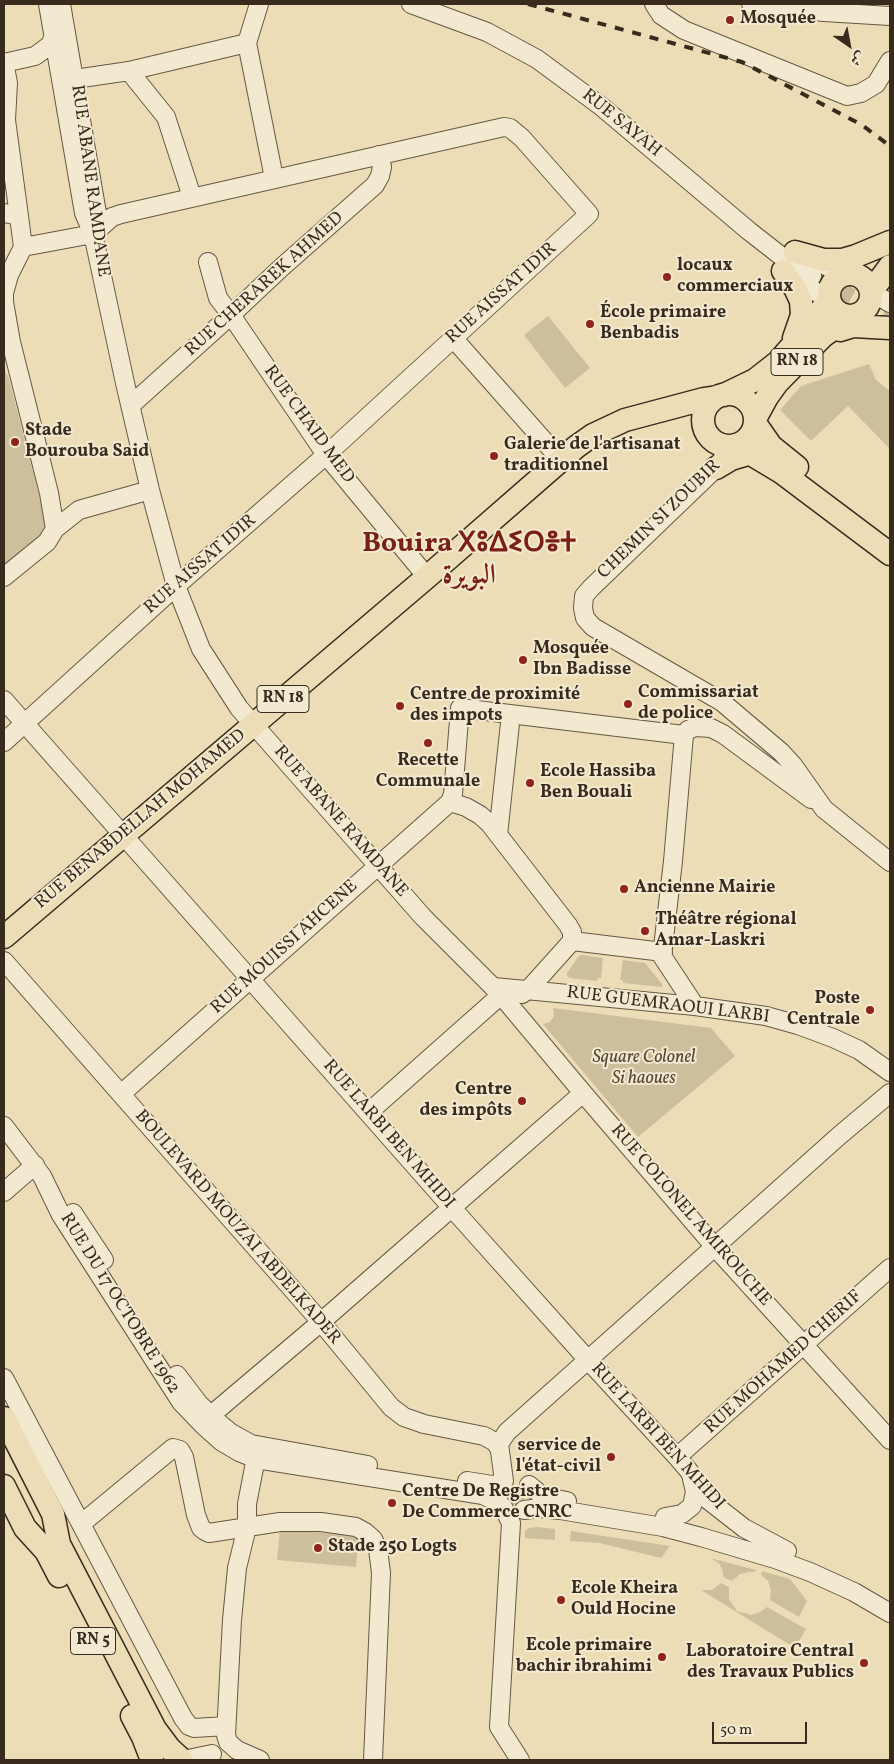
<!DOCTYPE html>
<html>
<head>
<meta charset="utf-8">
<style>
  body { margin:0 }
  #map { position:relative; width:894px; height:1764px; overflow:hidden; background:#ecddb6; font-family:Vollkorn,Amiri,serif }
  canvas { display:block }
  .frame { position:absolute; inset:0; border:5px solid #382b1d; pointer-events:none }
  .north { position:absolute; left:824px; top:20px; width:50px; height:50px; -webkit-text-stroke:4px #f3e9d0; paint-order:stroke; rotate:147deg; font-size:14px; font-weight:700; line-height:20px; text-align:center; color:#382b1d }
  .north::after { content:''; display:block; margin:auto; width:18px; height:22px; background:#382b1d; clip-path:polygon(50% 0,100% 100%,50% 72%,0 100%) }
  .scale { position:absolute; left:712px; top:1722px; width:95px; height:22px; box-sizing:border-box; border:2px solid #382b1d; border-top:0; padding-left:6px; font-size:15px; line-height:18px; white-space:nowrap; color:#382b1d; -webkit-text-stroke:4px #f3e9d0; paint-order:stroke }
</style>
</head>
<body>
<div id="map">
<canvas width="894" height="1764"></canvas>
<div class="frame"></div>
<div class="north">ش</div>
<div class="scale">50 m</div>
</div>
<script>
const c = document.querySelector('canvas').getContext('2d');
c.lineJoin = 'round';
function paint(path, color) {
  c.fillStyle = color;
  c.fill(path, 'evenodd');
}
function poly(rows) {
  const path = new Path2D();
  for (const r of rows) {
    if (r.length === 3) {
      path.moveTo(r[0] + r[2], r[1]);
      path.arc(r[0], r[1], r[2], 0, 2 * Math.PI);
      continue;
    }
    path.moveTo(r[0], r[1]);
    for (let i = 2; i < r.length; i += 2) path.lineTo(r[i], r[i + 1]);
  }
  return path;
}
function stroke(path, color, width, dash) {
  c.strokeStyle = color;
  c.lineWidth = width;
  c.lineCap = dash ? 'butt' : 'round';
  c.setLineDash(dash || []);
  c.stroke(path);
}
function drawText(font, color, halo, rows, align = 'center') {
  c.font = font + ' Vollkorn,Amiri,"Noto Sans Tifinagh",serif';
  c.lineWidth = 4;
  c.setLineDash([]);
  c.textBaseline = 'middle';
  c.strokeStyle = halo;
  c.fillStyle = color;
  for (const [text, x, y, turn = 0] of rows) {
    c.save();
    c.translate(x, y);
    c.rotate((+turn || 0) * Math.PI / 180);
    c.textAlign = isNaN(turn) ? turn : align;
    if (halo) c.strokeText(text, 0, 0);
    c.fillText(text, 0, 0);
    c.restore();
  }
}
const green = poly([
  [548,316,590,368,565,388,524,335],
  [869,364,876,380,890,391,890,449,848,406,811,441,780,410,801,386],
  [4,369,9,379,45,518,45,528,41,537,5,565],
  [582,955,603,958,601,978,598,978,597,981,570,978,567,976,567,973,578,957],
  [623,960,645,963,662,984,662,987,623,983,623,980,620,980],
  [553,1008,711,1028,735,1056,638,1137,543,1024,550,1022,554,1016],
  [515,1495,10],
  [538,1527,555,1529,555,1540,525,1538,525,1531,529,1528],
  [280,1529,359,1536,356,1567,277,1560],
  [571,1531,670,1546,661,1558,600,1543,570,1541],
  [710,1558,756,1570,755,1572,749,1572,740,1574,732,1581,723,1577,723,1571,719,1563],
  [762,1571,790,1579,807,1601,799,1617,770,1600,771,1590,768,1581,761,1575],
  [721,1583,729,1587,729,1599,737,1611,751,1615,760,1612,767,1607,806,1629,795,1648,701,1590,712,1590]
]);
const minorTunnel = poly([
  [812,276,856,300,890,315]
]);
const minor = poly([
  [48,4,84,213,93,234],
  [61,4,97,213,93,234,125,383,150,490,176,586,201,649,239,708,423,917,501,995,583,1093,714,1246,890,1440],
  [259,4,247,43,274,178],
  [411,4,487,32,537,59,602,107,749,231,781,256,812,276],
  [654,4,661,15,684,30,847,96,861,93,876,84,890,61],
  [751,4,824,12,890,16],
  [4,62,8,83,6,120,19,216],
  [4,63,35,56,50,45,54,36],
  [129,71,166,117,192,197],
  [75,79,129,71,247,43],
  [4,213,19,216,23,247,9,275,4,293,4,302,11,342,49,493,55,529],
  [23,247,93,234],
  [208,262,218,298,231,315,326,455,427,577],
  [818,262,834,270,852,273],
  [789,275,829,300],
  [871,292,890,303],
  [453,338,561,460],
  [131,405,231,315,282,267,375,185,380,176,382,167,379,155],
  [724,457,716,468,591,588,584,596,583,608,585,618,593,627,722,702,781,752,793,765,824,809,890,862],
  [4,577,47,542,55,529,79,510,150,490],
  [4,700,452,1208,588,1360,677,1457,689,1471,703,1496,744,1528,787,1551],
  [4,742,176,586,326,455,589,214,522,138,510,128,504,127,121,214,112,217,93,234],
  [450,802,453,794,460,708,684,735],
  [450,802,466,807,480,815,489,823,568,925,572,932,572,941,529,989,522,994],
  [498,835,511,714],
  [572,941,663,952],
  [4,961,321,1322,391,1407,404,1417,424,1424,484,1436,495,1442,499,1448],
  [494,987,695,1006,766,1016,798,1025,833,1038,859,1050,890,1072],
  [695,1006,662,956,673,861,684,735,688,730,695,727,711,728,723,734,811,799],
  [121,1094,450,802],
  [369,1112,501,995],
  [4,1126,42,1176,61,1215,181,1402,204,1426,222,1442,239,1452,256,1459,483,1495,500,1504],
  [4,1192,35,1165],
  [73,1213,104,1260],
  [177,1375,199,1404,220,1424,231,1433,251,1444,368,1465],
  [4,1378,81,1524],
  [210,1416,321,1322,583,1093],
  [258,1447,247,1504,247,1527,237,1568,232,1620,226,1735,228,1742,237,1750,260,1760],
  [677,1457,890,1268],
  [467,1481,492,1485,502,1483],
  [504,1481,499,1444,507,1432,840,1135,890,1093],
  [529,1485,540,1494,551,1498,567,1501],
  [503,1507,511,1523,499,1727,520,1760],
  [524,1510,540,1508,560,1510,663,1527,701,1537,775,1559,810,1572,854,1592,890,1613],
  [665,1517,682,1514,692,1506,695,1492,692,1479],
  [226,1726,194,1728,189,1726,183,1718,81,1524,173,1448,180,1450,184,1457,196,1515,201,1528,205,1531,209,1533,280,1522,321,1522,356,1527,365,1532,373,1539,378,1549,381,1573,373,1760],
  [183,1760,212,1754,206,1760]
]);
const major = poly([
  [795,252,824,260,842,260,856,256,890,242],
  [783,271,795,288,801,301,802,315,794,338],
  [850,295,21],
  [871,292,890,266],
  [840,330,853,326,890,328],
  [729,420,26],
  [724,395,755,380,778,362,799,338,829,300],
  [755,419,767,397,777,383,823,336,851,316],
  [755,423,771,446,797,467],
  [736,445,781,472,890,554],
  [716,468,731,459,751,453],
  [4,937,427,577,576,447,593,435,625,420,704,399,717,397],
  [4,1418,53,1514,59,1544,155,1729,170,1749,181,1759],
  [4,1486,25,1528,46,1551,59,1576],
  [132,1716,143,1737,152,1760]
]);
const rail = poly([
  [528,4,742,62,862,125,890,146]
]);
const markers = [
  [730,20,5,"#8f2418"],
  [667,277,5,"#8f2418"],
  [590,324,5,"#8f2418"],
  [15,442,5,"#8f2418"],
  [494,456,5,"#8f2418"],
  [523,660,5,"#8f2418"],
  [628,704,5,"#8f2418"],
  [400,706,5,"#8f2418"],
  [428,743,5,"#8f2418"],
  [530,783,5,"#8f2418"],
  [624,889,5,"#8f2418"],
  [645,931,5,"#8f2418"],
  [870,1010,5,"#8f2418"],
  [522,1101,5,"#8f2418"],
  [611,1457,5,"#8f2418"],
  [392,1503,5,"#8f2418"],
  [318,1548,5,"#8f2418"],
  [561,1600,5,"#8f2418"],
  [662,1657,5,"#8f2418"],
  [864,1663,5,"#8f2418"]
];
const shields = [
  [797,362,52],
  [283,699,52],
  [93,1641,45]
];
const shieldNames = [
  ["RN 18",797,362],
  ["RN 18",283,699],
  ["RN 5",93,1641]
];
const poiNames = [
  ["Mosquée",740,20],
  ["locaux",677,267],
  ["commerciaux",677,288],
  ["École primaire",600,314],
  ["Benbadis",600,335],
  ["Stade",25,432],
  ["Bourouba Said",25,453],
  ["Galerie de l'artisanat",504,446],
  ["traditionnel",504,467],
  ["Mosquée",533,650],
  ["Ibn Badisse",533,671],
  ["Commissariat",638,694],
  ["de police",638,715],
  ["Centre de proximité",410,696],
  ["des impots",410,717],
  ["Recette",428,762,"center"],
  ["Communale",428,783,"center"],
  ["Ecole Hassiba",540,773],
  ["Ben Bouali",540,794],
  ["Ancienne Mairie",634,889],
  ["Théâtre régional",655,921],
  ["Amar-Laskri",655,942],
  ["Poste",860,1000,"right"],
  ["Centrale",860,1021,"right"],
  ["Centre",512,1091,"right"],
  ["des impôts",512,1112,"right"],
  ["service de",601,1447,"right"],
  ["l'état-civil",601,1468,"right"],
  ["Centre De Registre",402,1493],
  ["De Commerce CNRC",402,1514],
  ["Stade 250 Logts",328,1548],
  ["Ecole Kheira",571,1590],
  ["Ould Hocine",571,1611],
  ["Ecole primaire",652,1647,"right"],
  ["bachir ibrahimi",652,1668,"right"],
  ["Laboratoire Central",854,1653,"right"],
  ["des Travaux Publics",854,1674,"right"]
];
const streetNames = [
  ["RUE SAYAH",621,124,39],
  ["RUE ABANE RAMDANE",89,181,82],
  ["RUE CHERAREK AHMED",265,285,-42],
  ["RUE AISSAT IDIR",502,294,-42],
  ["RUE CHAID MED",308,425,54],
  ["CHEMIN SI ZOUBIR",660,520,-44],
  ["RUE AISSAT IDIR",201,565,-41],
  ["RUE BENABDELLAH MOHAMED",141,820,-40],
  ["RUE ABANE RAMDANE",340,822,49],
  ["RUE MOUISSI AHCENE",285,948,-42],
  ["RUE GUEMRAOUI LARBI",668,1006,7],
  ["RUE LARBI BEN MHIDI",388,1135,49],
  ["RUE COLONEL AMIROUCHE",690,1216,49],
  ["BOULEVARD MOUZAI ABDELKADER",237,1228,49],
  ["RUE DU 17 OCTOBRE 1962",119,1304,58],
  ["RUE MOHAMED CHERIF",784,1363,-42],
  ["RUE LARBI BEN MHIDI",657,1437,48]
];
const parkNames = [
  ["Square Colonel",644,1059],
  ["Si haoues",644,1080]
];
const townNames = [
  ["Bouira ⵝⵓⵠⵉⵔⴻⵜ",469,546],
  ["البويرة",469,578]
];
paint(green, '#cdbf9c');
stroke(minorTunnel, '#c8b997', 18, [18, 9]);
stroke(minor, '#655843', 20);
stroke(major, '#382b1d', 25);
stroke(minor, '#f3e9d0', 18);
stroke(major, '#ecddb6', 22);
stroke(rail, '#382b1d', 4, [9, 9]);
for (const [x, y, r, color] of markers) {
  const dot = new Path2D();
  dot.arc(x, y, r, 0, 2 * Math.PI);
  c.fillStyle = color;
  c.fill(dot);
  stroke(dot, '#f3e9d0', 2);
}
for (const [x, y, w] of shields) {
  const box = new Path2D();
  box.roundRect(x - w / 2, y - 13.5, w, 27, 4);
  c.fillStyle = '#f3e9d0';
  c.fill(box);
  stroke(box, '#382b1d', 1);
}
drawText('bold 16px', '#382b1d', null, shieldNames);
drawText('bold 18px', '#382b1d', '#f3e9d0', poiNames, 'left');
drawText('18px', '#382b1d', '#f3e9d0', streetNames);
drawText('italic 18px', '#564936', '#f3e9d0', parkNames);
drawText('bold 28px', '#7a1f14', '#f3e9d0', townNames);
</script>
</body>
</html>
